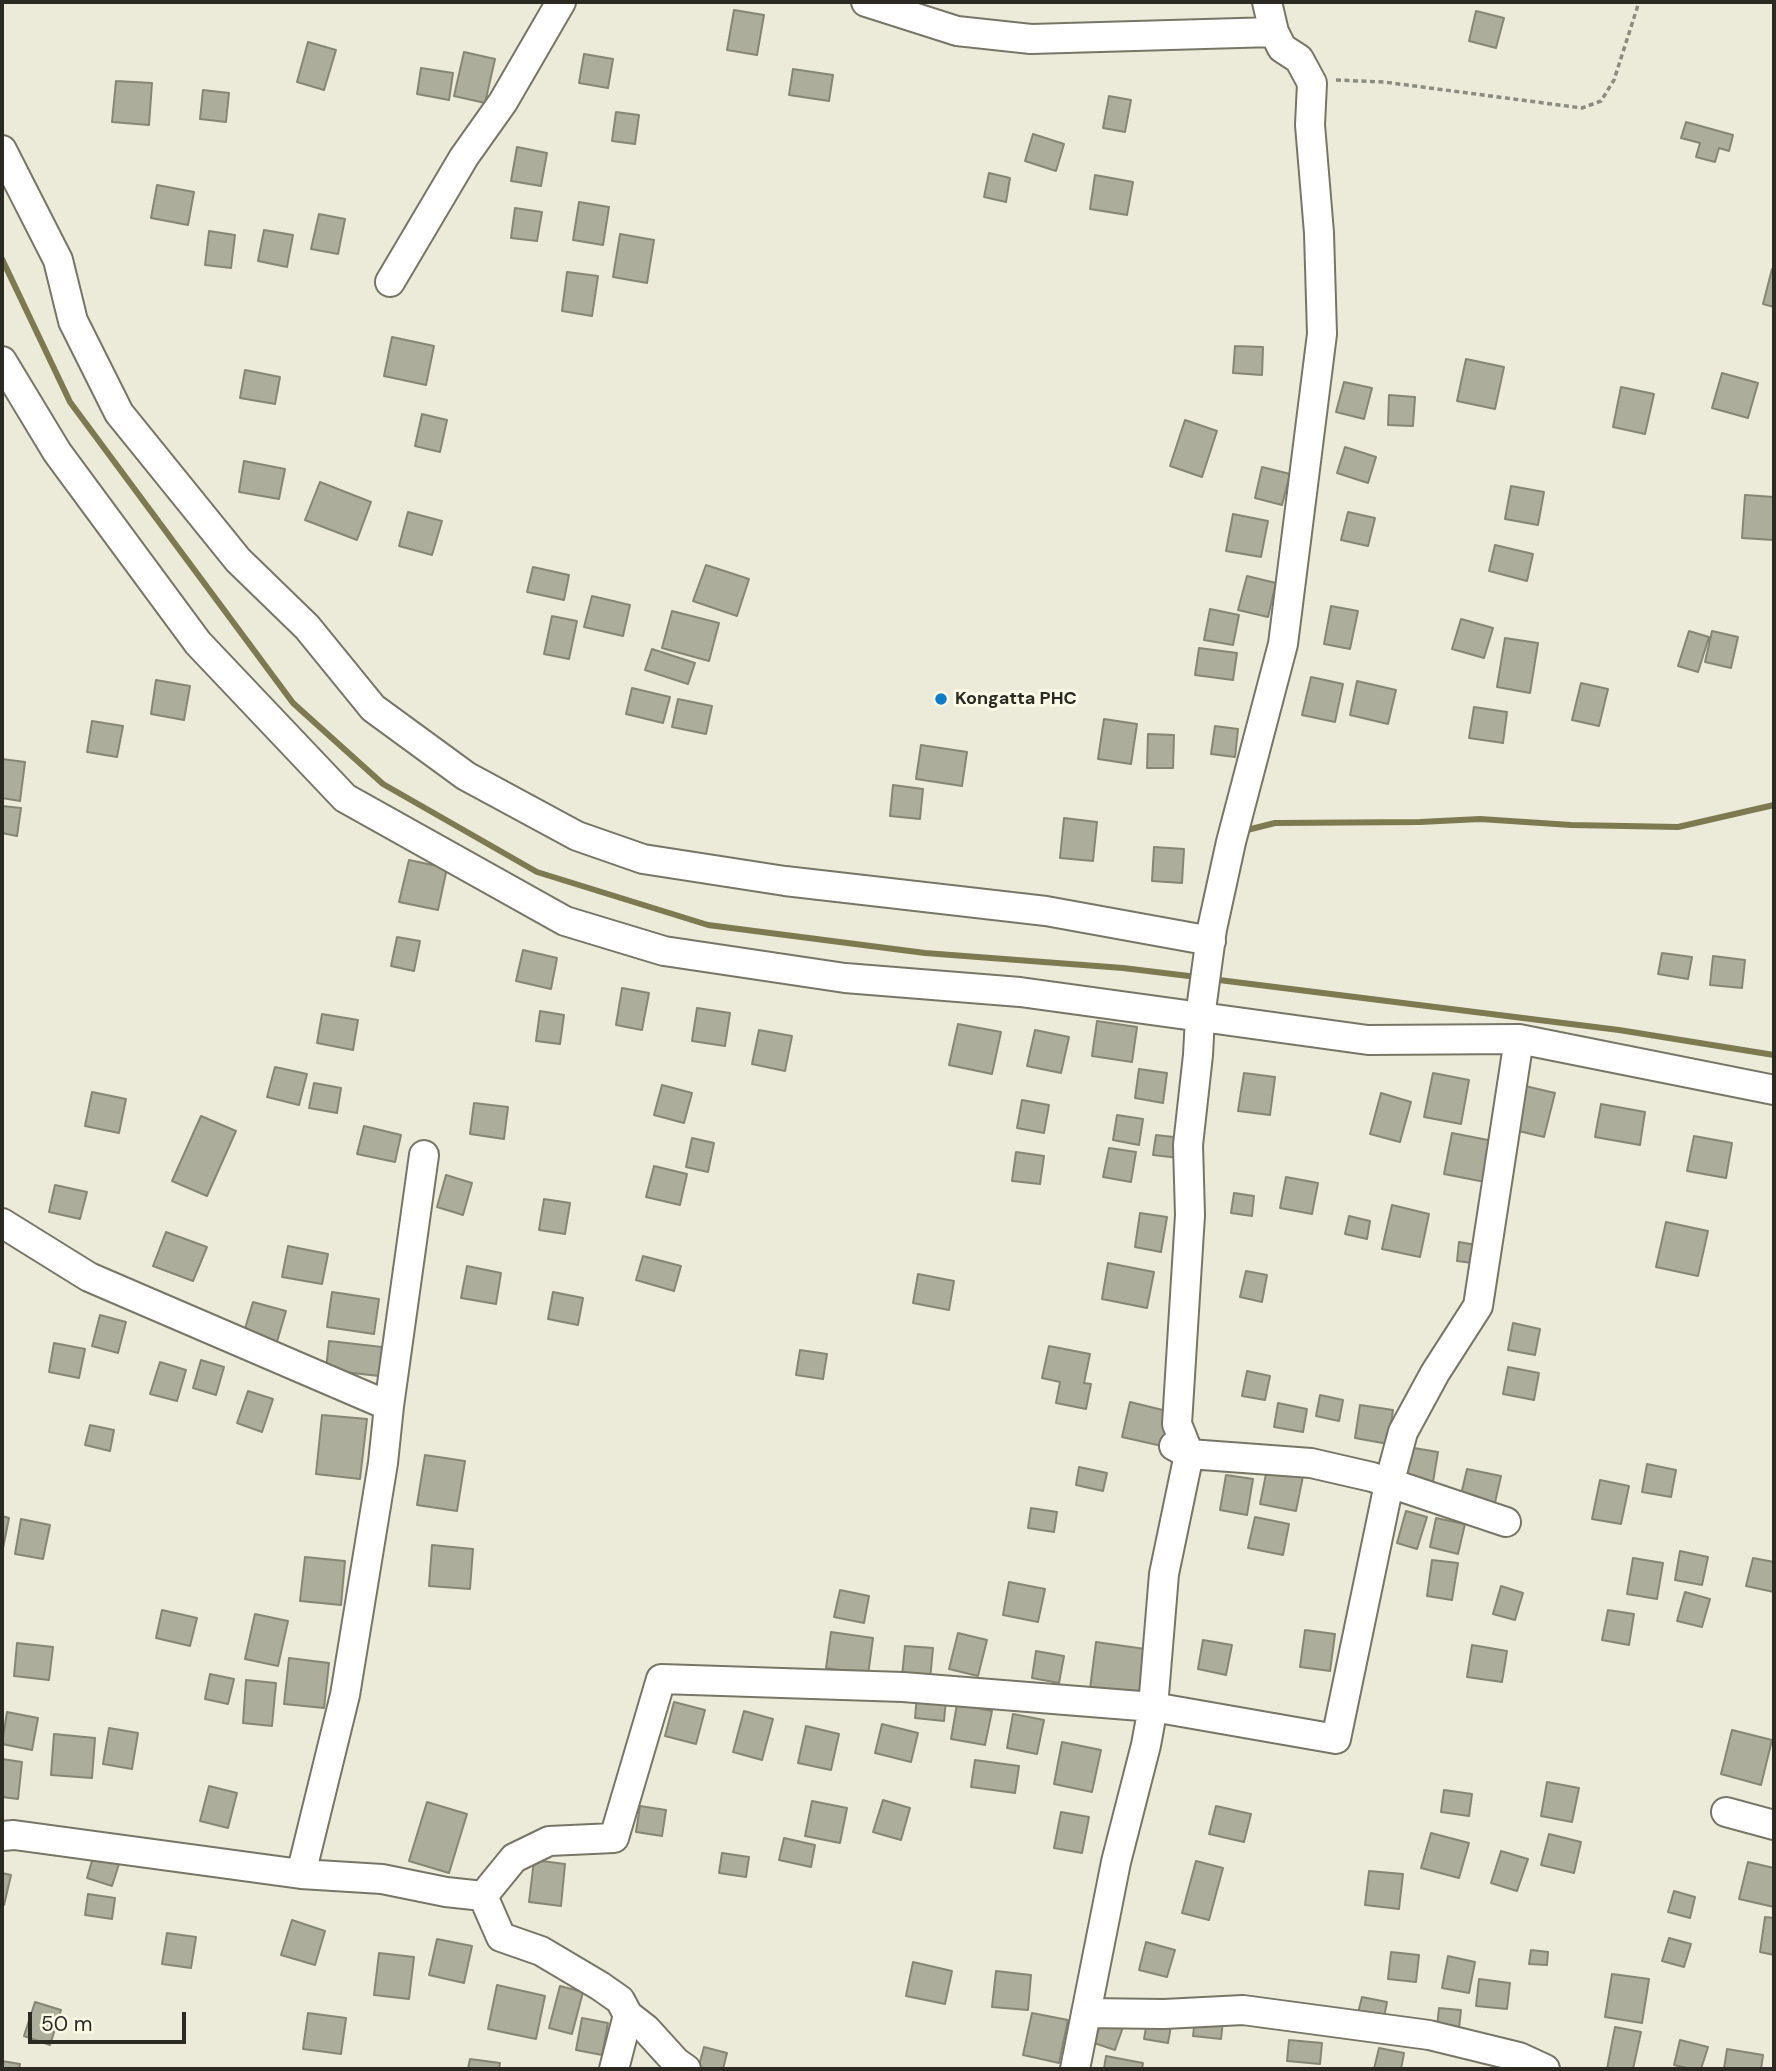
<!DOCTYPE html>
<html>
<head>
<meta charset="utf-8">
<style>
  body { margin:0 }
  #map { position:relative; width:1776px; height:2071px; overflow:hidden; background:#ecebd9; font-family:"DM Sans",sans-serif }
  canvas { display:block }
  .frame { position:absolute; inset:0; border:4px solid #2a2a23; pointer-events:none }
  .scale { position:absolute; left:28px; top:2012px; width:158px; height:32px; box-sizing:border-box; border:4px solid #2a2a23; border-top:0; padding-left:9px; font-size:21px; line-height:24px; white-space:nowrap; color:#2a2a23; -webkit-text-stroke:5px #f9f9e6; paint-order:stroke }
</style>
</head>
<body>
<div id="map">
<canvas width="1776" height="2071"></canvas>
<div class="frame"></div>
<div class="scale">50 m</div>
</div>
<script>
const c = document.querySelector('canvas').getContext('2d');
c.lineJoin = 'round';
function poly(rows) {
  const path = new Path2D();
  for (const r of rows) {
    path.moveTo(r[0], r[1]);
    for (let i = 2; i < r.length; i += 2) path.lineTo(r[i], r[i + 1]);
  }
  return path;
}
function stroke(path, color, width, dash) {
  c.strokeStyle = color;
  c.lineWidth = width;
  c.lineCap = dash ? 'butt' : 'round';
  c.setLineDash(dash || []);
  c.stroke(path);
}
function paint(path, color) {
  c.fillStyle = color;
  c.fill(path, 'evenodd');
}
function drawText(font, color, halo, rows, align = 'center') {
  c.font = font + ' "DM Sans",sans-serif';
  c.lineWidth = 6;
  c.setLineDash([]);
  c.textBaseline = 'middle';
  c.strokeStyle = halo;
  c.fillStyle = color;
  for (const [text, x, y, turn = 0] of rows) {
    c.save();
    c.translate(x, y);
    c.rotate((+turn || 0) * Math.PI / 180);
    c.textAlign = isNaN(turn) ? turn : align;
    if (halo) c.strokeText(text, 0, 0);
    c.fillText(text, 0, 0);
    c.restore();
  }
}
const stream = poly([
  [2,259,70,402,293,703,383,784,537,872,708,925,925,953,1123,968,1197,977],
  [1247,830,1275,823,1420,822,1480,819,1571,825,1678,827,1774,805],
  [1211,979,1619,1030,1774,1055]
]);
const building = poly([
  [734,10,764,15,757,55,727,50,734,10],
  [1476,11,1504,18,1496,48,1469,41,1476,11],
  [308,42,336,50,324,90,297,82,308,42],
  [464,52,495,59,485,103,454,96,464,52],
  [584,54,613,59,608,88,579,83,584,54],
  [421,68,453,73,449,100,417,94,421,68],
  [793,69,833,75,829,101,789,95,793,69],
  [116,81,152,83,149,125,112,122,116,81],
  [203,90,229,93,226,122,200,119,203,90],
  [1109,96,1131,100,1125,132,1103,128,1109,96],
  [616,112,639,115,635,144,612,141,616,112],
  [1686,122,1733,135,1729,151,1719,148,1715,162,1696,157,1700,143,1681,138,1686,122],
  [1033,134,1064,144,1056,171,1025,161,1033,134],
  [517,147,547,153,541,186,511,181,517,147],
  [989,173,1010,178,1006,202,984,197,989,173],
  [1095,175,1133,182,1127,215,1090,209,1095,175],
  [157,185,194,192,188,225,151,218,157,185],
  [579,202,609,207,603,245,573,240,579,202],
  [515,208,542,212,537,241,511,238,515,208],
  [319,214,345,219,338,254,311,249,319,214],
  [264,230,293,235,287,267,258,261,264,230],
  [209,231,235,235,231,268,205,265,209,231],
  [620,234,654,240,647,283,613,277,620,234],
  [1772,269,1774,269,1774,307,1763,304,1772,269],
  [567,272,598,276,592,316,562,311,567,272],
  [392,337,434,346,426,385,384,376,392,337],
  [1235,346,1263,347,1262,375,1233,373,1235,346],
  [1466,359,1504,367,1495,409,1457,401,1466,359],
  [245,370,280,377,275,404,240,398,245,370],
  [1722,373,1758,383,1748,418,1712,408,1722,373],
  [1344,382,1372,388,1364,419,1336,412,1344,382],
  [1621,387,1654,394,1645,434,1613,427,1621,387],
  [1389,395,1415,397,1413,426,1388,425,1389,395],
  [422,414,447,420,440,452,415,446,422,414],
  [1185,420,1217,431,1202,477,1170,466,1185,420],
  [1345,447,1376,457,1368,483,1337,473,1345,447],
  [244,461,285,469,279,499,239,492,244,461],
  [1262,467,1290,474,1282,505,1255,498,1262,467],
  [320,482,371,502,357,540,305,520,320,482],
  [1511,486,1544,492,1538,525,1505,519,1511,486],
  [1745,495,1774,497,1774,540,1742,538,1745,495],
  [408,512,442,521,432,555,399,546,408,512],
  [1348,512,1375,518,1368,546,1341,540,1348,512],
  [1233,514,1268,521,1261,557,1226,551,1233,514],
  [1495,545,1533,554,1527,581,1489,571,1495,545],
  [706,565,749,579,737,616,693,601,706,565],
  [533,567,569,575,564,600,527,592,533,567],
  [1247,576,1276,583,1268,617,1238,610,1247,576],
  [592,596,630,605,623,636,584,627,592,596],
  [1331,606,1358,611,1350,649,1324,644,1331,606],
  [1210,609,1239,615,1233,645,1204,640,1210,609],
  [672,611,719,623,709,661,662,648,672,611],
  [552,616,577,621,569,659,544,654,552,616],
  [1461,619,1493,628,1484,658,1452,649,1461,619],
  [1689,631,1709,637,1698,672,1678,666,1689,631],
  [1712,631,1738,637,1731,668,1705,662,1712,631],
  [1505,638,1538,643,1530,693,1497,687,1505,638],
  [1199,648,1237,653,1233,680,1195,675,1199,648],
  [652,649,695,663,688,684,645,670,652,649],
  [1311,677,1343,684,1335,722,1302,715,1311,677],
  [156,680,190,686,184,720,151,714,156,680],
  [1357,681,1396,690,1388,724,1350,715,1357,681],
  [1581,683,1608,689,1599,726,1572,720,1581,683],
  [632,688,670,697,663,723,626,714,632,688],
  [678,699,712,706,706,734,672,727,678,699],
  [1474,707,1507,712,1503,743,1469,738,1474,707],
  [1104,719,1137,724,1131,764,1098,759,1104,719],
  [92,721,123,726,117,757,87,752,92,721],
  [1215,726,1238,729,1235,757,1211,754,1215,726],
  [1148,734,1174,735,1173,768,1147,768,1148,734],
  [921,745,967,752,962,786,916,779,921,745],
  [2,759,25,762,20,801,2,798,2,759],
  [893,785,923,789,920,819,890,816,893,785],
  [2,806,21,808,17,836,2,833,2,806],
  [1064,818,1097,822,1093,861,1060,858,1064,818],
  [1154,847,1184,849,1182,883,1152,881,1154,847],
  [409,860,447,868,438,910,399,902,409,860],
  [397,937,420,941,414,971,391,966,397,937],
  [523,950,557,958,551,989,516,981,523,950],
  [1662,953,1692,957,1688,979,1658,974,1662,953],
  [1713,956,1745,960,1742,988,1710,985,1713,956],
  [622,988,649,993,642,1030,616,1025,622,988],
  [697,1008,730,1013,725,1046,692,1041,697,1008],
  [540,1011,564,1015,560,1044,536,1041,540,1011],
  [322,1014,358,1020,353,1050,317,1043,322,1014],
  [1097,1021,1137,1027,1132,1062,1092,1056,1097,1021],
  [958,1024,1001,1032,992,1074,949,1065,958,1024],
  [759,1030,792,1036,785,1071,752,1064,759,1030],
  [1035,1030,1069,1037,1061,1073,1027,1066,1035,1030],
  [275,1067,307,1074,299,1105,267,1097,275,1067],
  [1139,1069,1167,1073,1163,1103,1135,1098,1139,1069],
  [1244,1073,1275,1077,1270,1115,1238,1111,1244,1073],
  [1433,1073,1469,1080,1461,1124,1424,1117,1433,1073],
  [314,1083,341,1088,337,1113,309,1108,314,1083],
  [662,1085,692,1093,684,1123,654,1115,662,1085],
  [1521,1085,1555,1093,1544,1137,1510,1129,1521,1085],
  [92,1092,126,1099,119,1133,85,1126,92,1092],
  [1381,1093,1411,1102,1400,1142,1370,1134,1381,1093],
  [1022,1100,1049,1105,1044,1133,1017,1128,1022,1100],
  [474,1103,508,1107,504,1139,470,1134,474,1103],
  [1601,1104,1645,1112,1640,1145,1595,1137,1601,1104],
  [1117,1115,1143,1119,1139,1145,1113,1140,1117,1115],
  [201,1116,236,1131,207,1196,172,1181,201,1116],
  [364,1126,401,1135,395,1162,357,1154,364,1126],
  [1452,1133,1493,1141,1485,1182,1444,1174,1452,1133],
  [1156,1135,1182,1138,1179,1158,1153,1155,1156,1135],
  [1694,1136,1732,1143,1726,1178,1687,1171,1694,1136],
  [692,1138,714,1143,708,1172,686,1167,692,1138],
  [1109,1148,1136,1152,1131,1182,1103,1177,1109,1148],
  [1016,1152,1044,1156,1040,1184,1012,1181,1016,1152],
  [654,1166,687,1174,680,1205,646,1197,654,1166],
  [446,1175,472,1183,463,1215,437,1207,446,1175],
  [1286,1177,1318,1183,1312,1214,1280,1208,1286,1177],
  [55,1185,87,1192,80,1219,49,1212,55,1185],
  [1234,1193,1254,1196,1252,1216,1231,1213,1234,1193],
  [544,1199,570,1203,565,1234,539,1230,544,1199],
  [1392,1205,1429,1214,1420,1257,1382,1249,1392,1205],
  [1140,1213,1167,1217,1161,1252,1135,1247,1140,1213],
  [1349,1216,1370,1221,1367,1239,1345,1234,1349,1216],
  [1666,1222,1708,1231,1698,1276,1656,1267,1666,1222],
  [166,1232,207,1247,193,1281,153,1266,166,1232],
  [1459,1242,1482,1246,1480,1264,1457,1261,1459,1242],
  [288,1246,328,1254,322,1284,282,1277,288,1246],
  [643,1256,681,1266,674,1291,636,1280,643,1256],
  [1108,1263,1154,1272,1147,1308,1102,1299,1108,1263],
  [467,1266,501,1273,496,1304,461,1298,467,1266],
  [1246,1271,1267,1275,1262,1302,1240,1297,1246,1271],
  [918,1274,954,1281,949,1310,913,1303,918,1274],
  [332,1292,379,1299,374,1334,327,1327,332,1292],
  [553,1292,583,1298,578,1325,548,1319,553,1292],
  [253,1302,286,1311,276,1345,243,1335,253,1302],
  [100,1315,126,1322,118,1353,92,1346,100,1315],
  [1513,1323,1540,1329,1535,1355,1508,1350,1513,1323],
  [329,1341,382,1347,379,1376,326,1370,329,1341],
  [54,1343,85,1349,79,1378,49,1372,54,1343],
  [1049,1346,1090,1354,1084,1383,1091,1384,1086,1409,1056,1403,1060,1382,1042,1378,1049,1346],
  [800,1350,827,1354,823,1379,796,1375,800,1350],
  [201,1360,224,1367,216,1395,193,1388,201,1360],
  [160,1362,186,1370,177,1401,150,1394,160,1362],
  [1508,1367,1539,1373,1534,1400,1503,1394,1508,1367],
  [1247,1371,1270,1376,1265,1400,1242,1396,1247,1371],
  [248,1391,273,1399,262,1432,237,1423,248,1391],
  [1320,1395,1343,1400,1339,1421,1316,1416,1320,1395],
  [1130,1402,1171,1412,1162,1446,1122,1437,1130,1402],
  [1278,1403,1307,1409,1303,1432,1274,1427,1278,1403],
  [1360,1405,1393,1410,1388,1444,1355,1438,1360,1405],
  [322,1415,367,1419,360,1479,316,1474,322,1415],
  [90,1425,114,1430,110,1451,85,1445,90,1425],
  [1408,1447,1438,1452,1433,1482,1403,1476,1408,1447],
  [425,1455,465,1461,457,1511,417,1505,425,1455],
  [1647,1464,1676,1470,1671,1497,1642,1492,1647,1464],
  [1079,1467,1107,1473,1103,1491,1076,1485,1079,1467],
  [1267,1469,1303,1476,1296,1511,1260,1504,1267,1469],
  [1467,1469,1501,1476,1494,1507,1460,1499,1467,1469],
  [1226,1475,1253,1479,1247,1515,1220,1510,1226,1475],
  [1600,1480,1629,1486,1621,1524,1592,1519,1600,1480],
  [1031,1508,1057,1512,1054,1532,1028,1528,1031,1508],
  [1406,1511,1427,1517,1417,1549,1397,1543,1406,1511],
  [2,1516,9,1518,2,1553,2,1516],
  [1255,1517,1289,1524,1283,1555,1248,1548,1255,1517],
  [1436,1518,1465,1524,1458,1554,1430,1547,1436,1518],
  [21,1519,50,1525,43,1559,15,1554,21,1519],
  [432,1545,473,1549,470,1589,429,1586,432,1545],
  [1680,1551,1708,1557,1702,1585,1675,1580,1680,1551],
  [305,1557,345,1561,341,1605,300,1601,305,1557],
  [1633,1558,1663,1563,1657,1599,1627,1594,1633,1558],
  [1753,1558,1774,1562,1774,1592,1746,1586,1753,1558],
  [1432,1560,1458,1563,1452,1600,1427,1596,1432,1560],
  [1009,1582,1045,1589,1038,1622,1003,1615,1009,1582],
  [1501,1586,1523,1593,1515,1620,1493,1614,1501,1586],
  [840,1590,869,1596,864,1623,834,1617,840,1590],
  [1685,1592,1710,1599,1702,1627,1677,1621,1685,1592],
  [162,1610,197,1618,190,1646,156,1638,162,1610],
  [1608,1610,1634,1614,1629,1645,1602,1640,1608,1610],
  [255,1614,288,1621,278,1666,245,1659,255,1614],
  [1305,1630,1335,1634,1330,1671,1300,1667,1305,1630],
  [831,1632,873,1638,868,1675,826,1668,831,1632],
  [958,1633,987,1640,978,1676,949,1669,958,1633],
  [1203,1640,1232,1645,1226,1675,1198,1669,1203,1640],
  [1096,1642,1145,1649,1139,1696,1090,1689,1096,1642],
  [17,1643,53,1647,49,1680,14,1676,17,1643],
  [1472,1645,1507,1651,1502,1682,1467,1677,1472,1645],
  [905,1646,933,1648,930,1680,902,1677,905,1646],
  [1036,1651,1064,1656,1059,1683,1032,1678,1036,1651],
  [289,1658,329,1663,324,1708,284,1704,289,1658],
  [210,1674,234,1679,228,1704,205,1699,210,1674],
  [246,1680,276,1683,272,1726,243,1723,246,1680],
  [917,1696,946,1699,944,1721,915,1718,917,1696],
  [674,1702,705,1710,696,1744,665,1736,674,1702],
  [957,1704,992,1711,985,1745,951,1739,957,1704],
  [744,1711,773,1719,762,1760,733,1752,744,1711],
  [7,1712,38,1718,32,1750,2,1744,7,1712],
  [1013,1714,1044,1720,1037,1754,1007,1748,1013,1714],
  [882,1724,918,1733,911,1762,875,1753,882,1724],
  [806,1726,839,1734,831,1770,798,1763,806,1726],
  [109,1728,138,1733,132,1769,103,1764,109,1728],
  [1732,1730,1772,1740,1761,1785,1721,1774,1732,1730],
  [54,1734,95,1738,92,1778,51,1775,54,1734],
  [1062,1742,1101,1750,1092,1792,1054,1784,1062,1742],
  [2,1759,22,1762,18,1799,2,1797,2,1759],
  [975,1760,1019,1766,1015,1793,971,1787,975,1760],
  [1547,1782,1579,1788,1572,1822,1541,1816,1547,1782],
  [209,1786,237,1793,228,1828,200,1821,209,1786],
  [1444,1790,1472,1794,1469,1816,1441,1812,1444,1790],
  [883,1800,910,1808,901,1840,873,1832,883,1800],
  [812,1801,847,1808,840,1843,805,1836,812,1801],
  [427,1802,467,1814,449,1873,409,1861,427,1802],
  [640,1806,666,1810,662,1836,636,1832,640,1806],
  [1216,1806,1251,1814,1244,1842,1209,1834,1216,1806],
  [1061,1812,1089,1817,1082,1853,1054,1848,1061,1812],
  [1431,1833,1469,1843,1459,1878,1421,1868,1431,1833],
  [1549,1834,1581,1842,1574,1873,1541,1865,1549,1834],
  [784,1838,815,1845,811,1867,779,1860,784,1838],
  [1501,1851,1528,1859,1517,1891,1491,1883,1501,1851],
  [722,1853,749,1857,746,1877,719,1873,722,1853],
  [93,1857,119,1864,112,1886,87,1878,93,1857],
  [534,1860,565,1864,561,1906,529,1902,534,1860],
  [1196,1861,1223,1868,1209,1920,1182,1913,1196,1861],
  [1748,1862,1774,1868,1774,1907,1739,1899,1748,1862],
  [1369,1871,1403,1874,1399,1909,1365,1905,1369,1871],
  [2,1873,11,1875,4,1905,2,1905,2,1873],
  [1674,1891,1695,1897,1690,1918,1668,1912,1674,1891],
  [88,1894,115,1898,112,1919,85,1915,88,1894],
  [1765,1917,1774,1918,1774,1955,1760,1952,1765,1917],
  [292,1920,325,1931,315,1965,281,1955,292,1920],
  [167,1933,196,1937,191,1968,162,1964,167,1933],
  [1669,1938,1691,1944,1684,1967,1662,1961,1669,1938],
  [437,1939,472,1946,464,1983,429,1975,437,1939],
  [1146,1942,1175,1950,1167,1977,1139,1970,1146,1942],
  [1531,1950,1548,1952,1547,1965,1529,1964,1531,1950],
  [1391,1952,1419,1955,1416,1982,1388,1979,1391,1952],
  [379,1953,414,1957,409,1999,374,1995,379,1953],
  [1448,1956,1475,1962,1469,1993,1442,1988,1448,1956],
  [913,1962,952,1971,945,2004,906,1996,913,1962],
  [996,1971,1031,1975,1028,2010,992,2007,996,1971],
  [1612,1974,1649,1979,1642,2023,1605,2017,1612,1974],
  [1479,1979,1510,1983,1507,2009,1476,2006,1479,1979],
  [497,1985,545,1996,536,2039,488,2029,497,1985],
  [560,1986,583,1992,572,2034,549,2028,560,1986],
  [1362,1997,1387,2002,1383,2022,1357,2017,1362,1997],
  [35,2002,61,2010,50,2045,24,2036,35,2002],
  [1439,2008,1461,2010,1459,2029,1437,2026,1439,2008],
  [308,2013,346,2018,341,2054,303,2049,308,2013],
  [1032,2013,1068,2020,1059,2063,1023,2055,1032,2013],
  [1103,2017,1124,2024,1115,2050,1094,2043,1103,2017],
  [582,2018,608,2023,602,2055,576,2050,582,2018],
  [1195,2018,1223,2021,1221,2039,1193,2036,1195,2018],
  [1147,2022,1171,2026,1168,2043,1144,2039,1147,2022],
  [1615,2027,1641,2032,1633,2069,1607,2069,1615,2027],
  [1289,2040,1322,2043,1320,2064,1287,2061,1289,2040],
  [1680,2040,1708,2047,1701,2069,1691,2069,1674,2065,1680,2040],
  [704,2047,727,2053,723,2069,698,2069,704,2047],
  [1379,2048,1404,2053,1401,2069,1374,2069,1379,2048],
  [1727,2049,1763,2055,1761,2069,1724,2069,1727,2049],
  [1106,2056,1143,2063,1142,2069,1104,2069,1106,2056],
  [470,2059,500,2063,499,2069,468,2069,470,2059],
  [2,2061,20,2064,19,2069,2,2069,2,2061]
]);
const path = poly([
  [1336,80,1384,82,1582,108,1601,101,1614,80,1639,2]
]);
const minor = poly([
  [866,2,957,31,1031,39,1274,32],
  [2,150,58,260,73,321,119,413,238,560,307,627,373,708,466,776,577,836,643,859,785,881,1046,911,1211,941],
  [390,282,464,157,503,102,561,2],
  [2,361,57,452,198,643,345,798,565,921,664,951,845,978,1020,992,1368,1040,1519,1039,1774,1090],
  [2,1223,89,1277,389,1406],
  [1174,1446,1189,1454,1311,1463,1372,1477,1506,1522],
  [1726,1812,1774,1825],
  [2,1836,14,1835,301,1874,382,1879,446,1892,483,1896,514,1858,549,1841,614,1838,661,1679,903,1687,1153,1707,1336,1739,1389,1484,1403,1432,1435,1373,1478,1306,1519,1039],
  [301,1874,345,1695,383,1463,389,1406,424,1155],
  [483,1896,501,1937,541,1951,600,1986,620,2000,628,2015,646,2029,676,2062,686,2069],
  [1086,2013,1164,2014,1243,2010,1429,2035,1519,2057,1545,2069],
  [614,2069,628,2015],
  [1075,2069,1116,1862,1146,1745,1153,1707,1164,1574,1189,1454,1177,1424,1190,1215,1188,1145,1198,1055,1200,1017,1212,929,1231,842,1283,644,1322,334,1319,233,1310,125,1312,83,1299,59,1282,48,1274,32,1267,2]
]);
const markers = [
  [941,699,7,"#0e7dc7"]
];
const poiNames = [
  ["Kongatta PHC",955,699]
];
stroke(stream, '#7d7a51', 6);
paint(building, '#adad9b');
stroke(building, '#868675', 2);
stroke(minor, '#777666', 32);
stroke(path, '#8c8b7f', 3.5, [5, 3.5]);
stroke(minor, '#fff', 28);
for (const [x, y, r, color] of markers) {
  const dot = new Path2D();
  dot.arc(x, y, r, 0, 2 * Math.PI);
  c.fillStyle = color;
  c.fill(dot);
  stroke(dot, '#f9f9e6', 2.5);
}
drawText('bold 18px', '#2a2a23', '#f9f9e6', poiNames, 'left');
</script>
</body>
</html>
